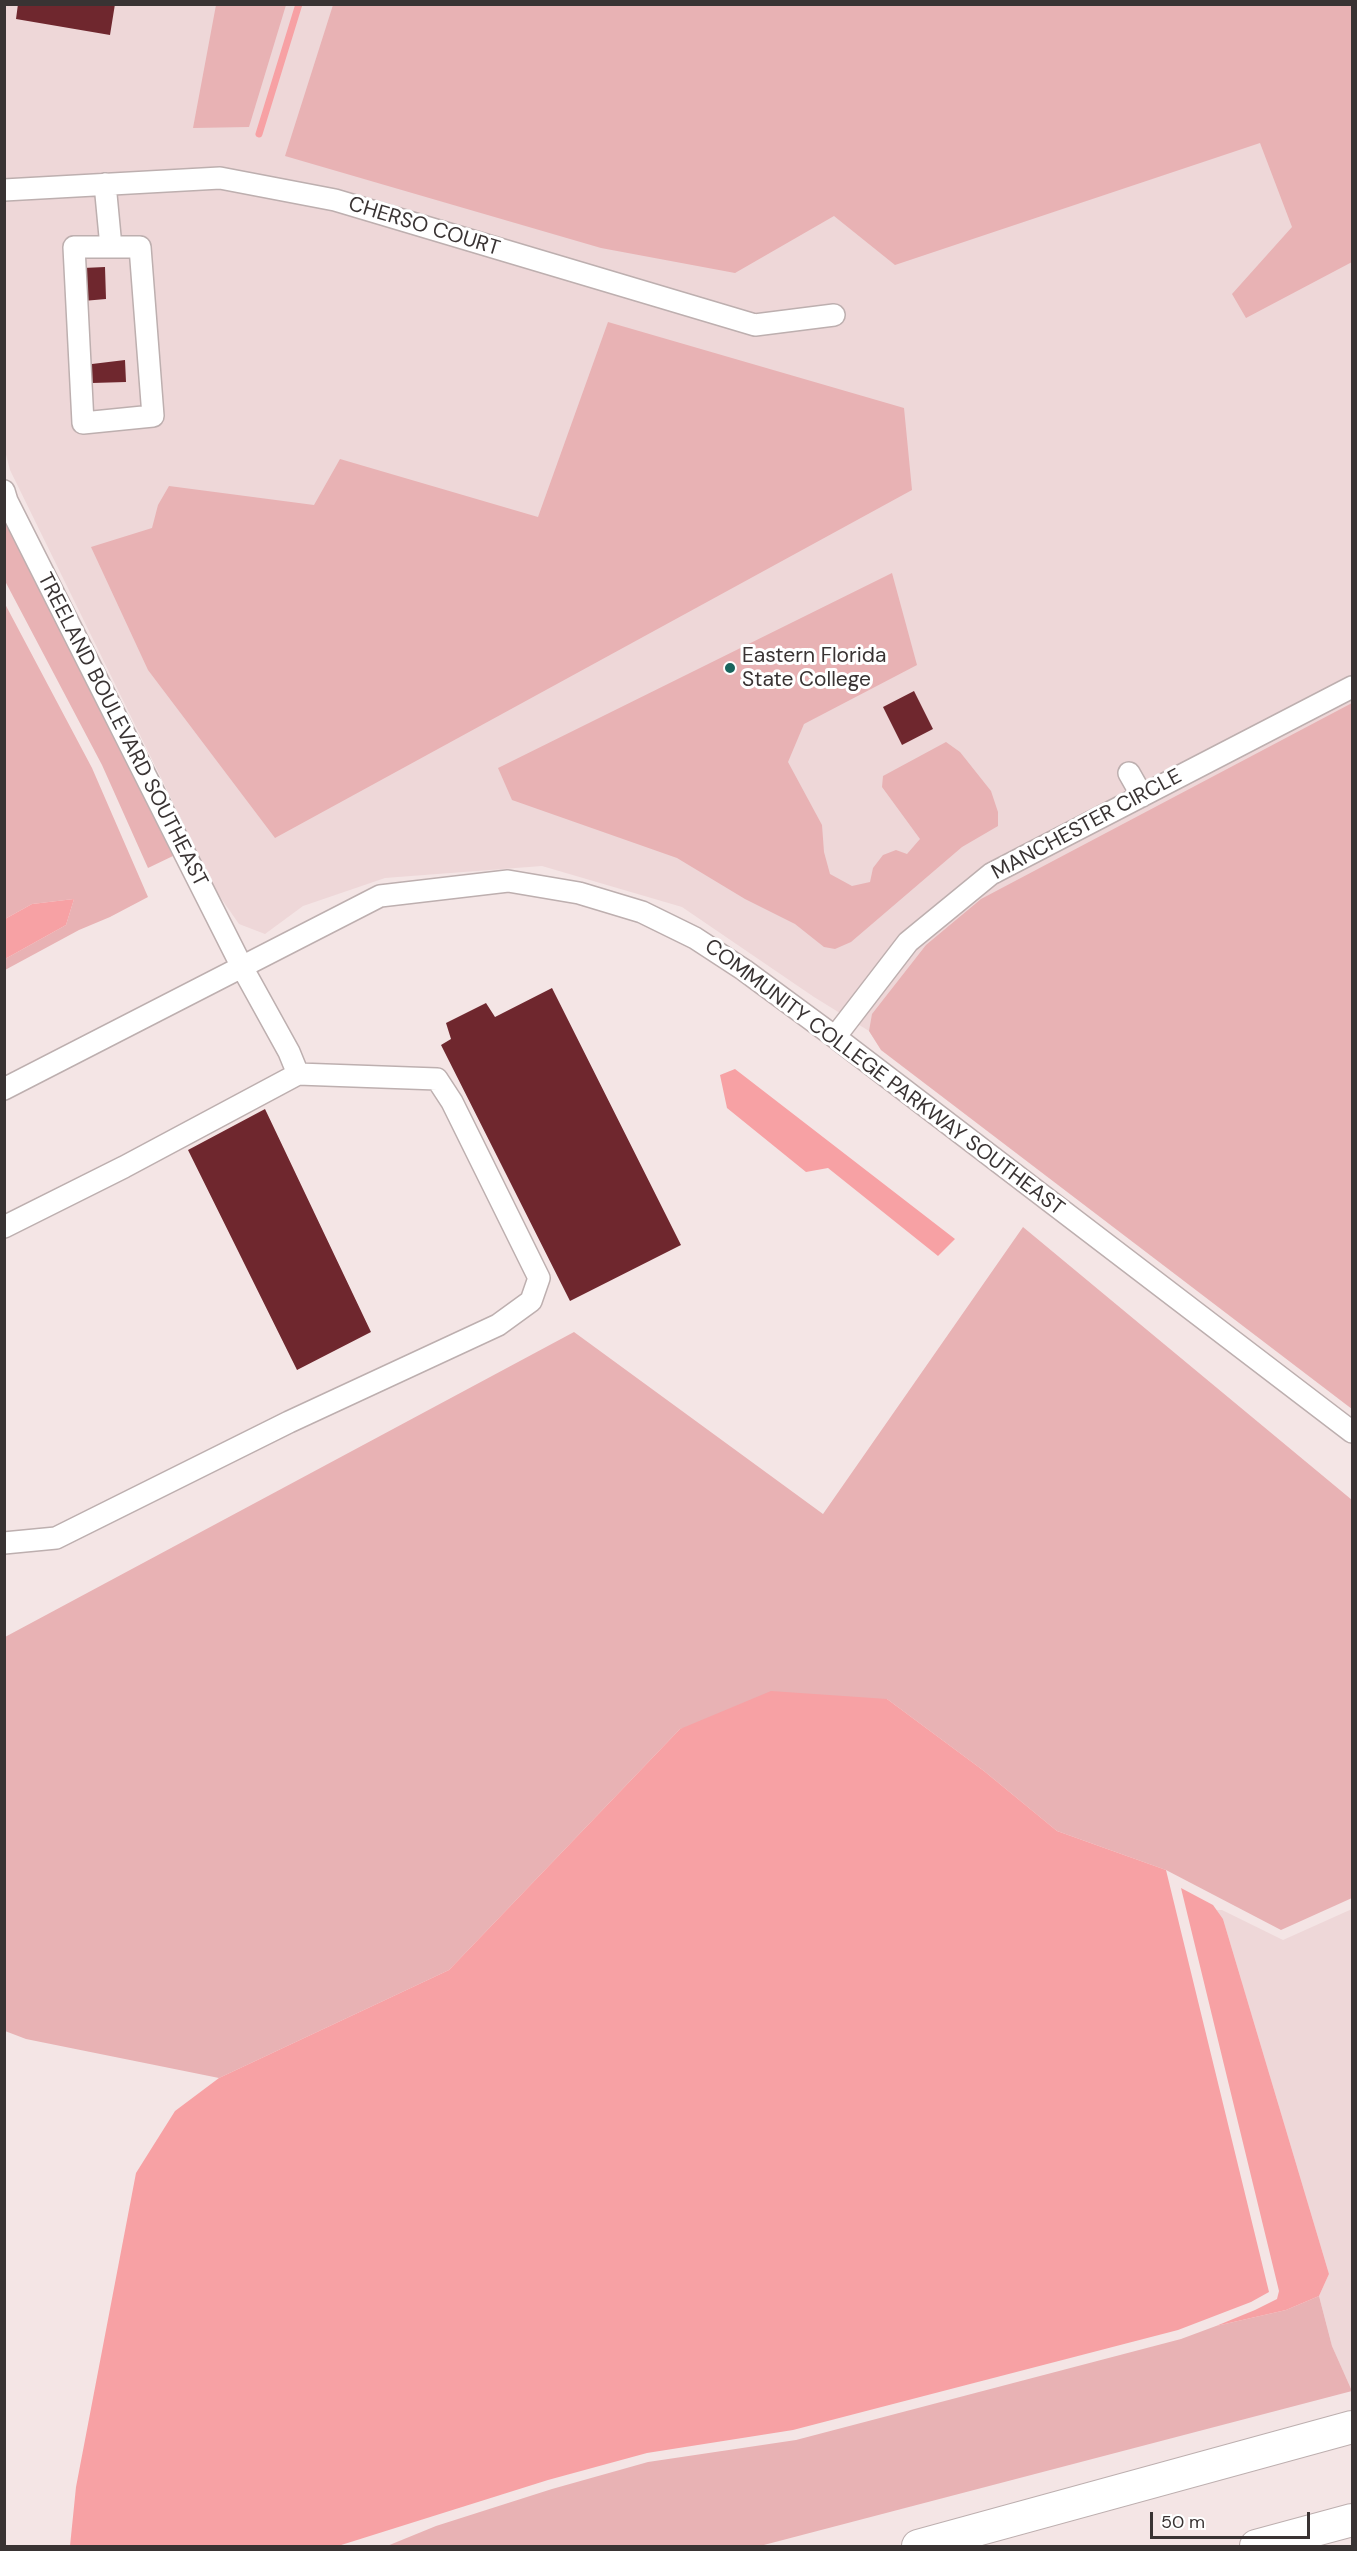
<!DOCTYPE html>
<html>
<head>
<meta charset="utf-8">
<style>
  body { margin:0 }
  #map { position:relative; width:1357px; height:2551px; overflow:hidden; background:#f4e5e5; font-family:"DM Sans",sans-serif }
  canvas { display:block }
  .frame { position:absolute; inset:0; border:6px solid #393333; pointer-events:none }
  .scale { position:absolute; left:1150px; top:2512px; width:160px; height:27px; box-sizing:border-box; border:3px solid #393333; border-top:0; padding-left:8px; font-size:18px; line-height:21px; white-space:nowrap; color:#393333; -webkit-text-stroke:4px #fff; paint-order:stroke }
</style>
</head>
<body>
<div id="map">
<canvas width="1357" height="2551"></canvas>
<div class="frame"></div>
<div class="scale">50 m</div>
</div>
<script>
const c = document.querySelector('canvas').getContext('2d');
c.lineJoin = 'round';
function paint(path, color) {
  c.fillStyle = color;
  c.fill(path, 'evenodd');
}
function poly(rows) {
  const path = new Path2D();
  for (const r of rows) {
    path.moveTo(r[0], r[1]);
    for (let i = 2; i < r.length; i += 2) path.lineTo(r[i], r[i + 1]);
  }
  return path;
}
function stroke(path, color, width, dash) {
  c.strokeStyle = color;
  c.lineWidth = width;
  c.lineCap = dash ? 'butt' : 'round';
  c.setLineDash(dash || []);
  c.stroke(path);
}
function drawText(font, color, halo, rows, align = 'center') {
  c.font = font + ' "DM Sans",sans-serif';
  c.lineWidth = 6;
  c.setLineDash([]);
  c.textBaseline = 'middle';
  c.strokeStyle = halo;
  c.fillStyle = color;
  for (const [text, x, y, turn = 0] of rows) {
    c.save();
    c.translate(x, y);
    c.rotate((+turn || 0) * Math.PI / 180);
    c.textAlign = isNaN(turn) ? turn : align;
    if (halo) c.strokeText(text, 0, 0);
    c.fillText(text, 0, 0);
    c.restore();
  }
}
const built = poly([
  [4,5,1352,5,1352,1409,881,1050,869,1031,814,997,682,907,542,866,385,878,303,906,265,934,239,924,218,894,10,470,4,447],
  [1352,1909,1352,2391,1332,2346,1319,2296,1329,2274,1223,1919,1216,1910,1222,1910,1283,1940]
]);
const green = poly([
  [216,5,286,5,249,127,193,128],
  [333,5,1352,5,1352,262,1246,318,1232,294,1292,227,1260,143,895,265,834,216,735,273,601,248,285,156],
  [608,322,904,408,912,490,275,838,148,670,91,547,152,528,158,505,169,486,314,505,340,459,538,517],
  [5,522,173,856,148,868,102,765,5,581],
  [892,573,917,665,804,724,788,762,822,825,824,852,830,874,852,886,870,882,873,868,883,855,896,850,907,854,920,839,882,787,883,776,946,742,960,752,991,791,998,812,998,826,962,847,851,942,835,949,824,947,795,924,745,899,677,858,512,800,498,768],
  [4,602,92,768,148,897,110,917,79,930,5,970,5,959,66,925,74,899,32,904,5,919],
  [1352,703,1352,1409,881,1050,869,1031,872,1014,926,945,981,899],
  [1023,1227,1352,1500,1352,1898,1281,1930,1166,1870,1057,1831,984,1771,887,1699,680,1729,449,1970,219,2078,26,2039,5,2031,5,1637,574,1332,823,1514],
  [1319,2296,1332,2346,1352,2391,760,2546,387,2546,436,2526,552,2489,648,2462,796,2440,1181,2339,1216,2326,1286,2310]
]);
const water = poly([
  [74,899,66,925,5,959,5,919,32,904],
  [735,1069,955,1239,938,1256,828,1168,806,1172,727,1108,720,1075],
  [771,1691,887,1699,984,1771,1057,1831,1166,1870,1269,2292,1251,2302,1178,2330,793,2430,647,2453,548,2480,338,2546,70,2546,76,2487,136,2173,175,2111,219,2078,449,1970,680,1729],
  [1181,1888,1213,1905,1223,1919,1329,2274,1319,2296,1286,2310,1216,2326,1255,2310,1277,2299,1279,2291]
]);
const stream = poly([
  [259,134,299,4]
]);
const building = poly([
  [18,4,115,4,110,35,16,19],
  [105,267,106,299,83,301,83,268],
  [125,360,126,382,92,383,92,364],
  [914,691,933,729,902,745,883,707],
  [552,988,681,1245,570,1301,441,1045,451,1039,446,1023,486,1003,495,1017],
  [265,1109,371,1332,297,1370,188,1150]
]);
const minor = poly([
  [105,184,111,247,140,247,153,416,83,423,74,247,111,247],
  [4,190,220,178,335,200,755,325,834,315],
  [4,491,7,501,242,967,289,1052,298,1074],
  [1129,773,1142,796],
  [835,1037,908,942,991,874,1352,687],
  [4,1089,380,896,508,881,579,893,642,912,695,938,744,970,835,1037,1352,1432],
  [4,1227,124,1167,298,1074,437,1079,452,1102,539,1278,531,1301,498,1325,289,1422,56,1538,4,1543]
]);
const highway = poly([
  [918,2546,1352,2427],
  [1256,2546,1352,2520]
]);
const markers = [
  [730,668,6,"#19645d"]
];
const streetNames = [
  ["CHERSO COURT",424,227,17],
  ["TREELAND BOULEVARD SOUTHEAST",122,730,63],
  ["MANCHESTER CIRCLE",1087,825,-28],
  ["COMMUNITY COLLEGE PARKWAY SOUTHEAST",884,1078,37]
];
const poiNames = [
  ["Eastern Florida",742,656],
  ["State College",742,680]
];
paint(built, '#eed7d8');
paint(green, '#e8b2b4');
paint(water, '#f7a1a4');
stroke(stream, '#f7a1a4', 7);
paint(building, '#6f272e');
stroke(minor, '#bdafaf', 24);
stroke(highway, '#bdafaf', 34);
stroke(minor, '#fff', 21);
stroke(highway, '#fff', 32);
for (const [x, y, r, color] of markers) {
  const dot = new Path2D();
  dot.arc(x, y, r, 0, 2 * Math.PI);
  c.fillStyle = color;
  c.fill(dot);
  stroke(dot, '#fff', 2);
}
drawText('21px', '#393333', '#fff', streetNames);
drawText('21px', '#393333', '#fff', poiNames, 'left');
</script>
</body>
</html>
